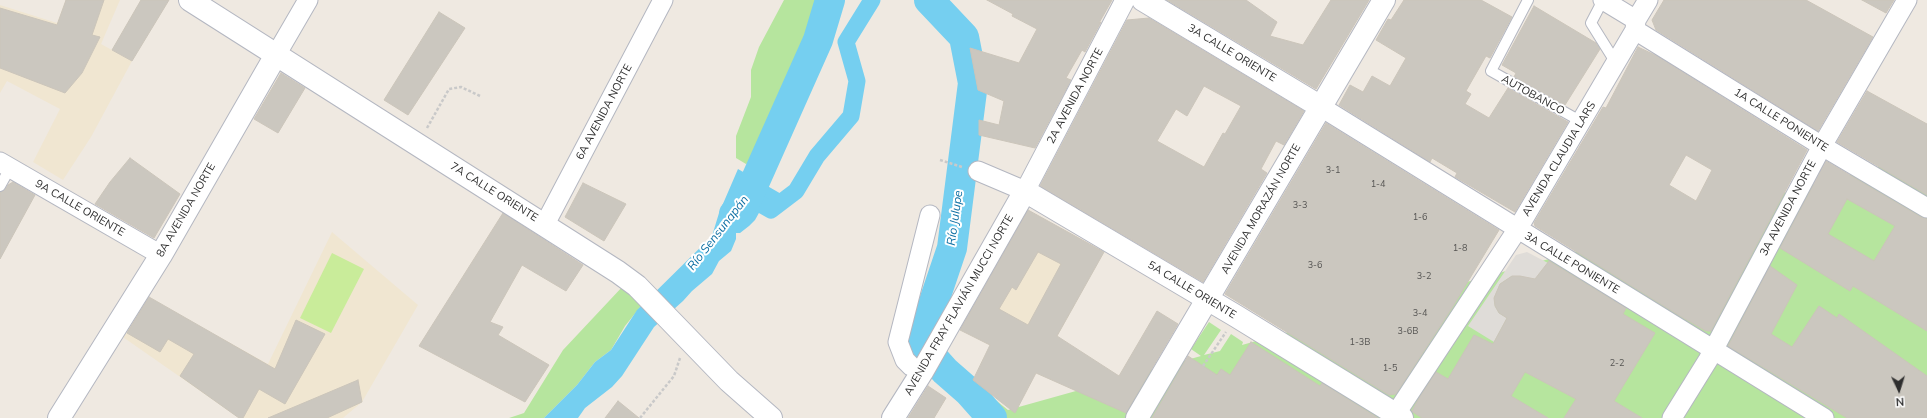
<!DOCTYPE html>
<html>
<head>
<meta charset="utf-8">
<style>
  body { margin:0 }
  #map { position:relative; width:1927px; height:418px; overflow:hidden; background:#efe9e1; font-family:Mulish,sans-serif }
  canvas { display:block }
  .north { position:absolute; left:1879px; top:370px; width:40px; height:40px; -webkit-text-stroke:3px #fff; paint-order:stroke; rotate:176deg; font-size:11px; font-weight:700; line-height:16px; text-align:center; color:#2e2e2e }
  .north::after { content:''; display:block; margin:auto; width:14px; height:18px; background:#2e2e2e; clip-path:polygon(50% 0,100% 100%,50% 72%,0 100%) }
</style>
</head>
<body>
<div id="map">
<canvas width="1927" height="418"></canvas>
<div class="north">N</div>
</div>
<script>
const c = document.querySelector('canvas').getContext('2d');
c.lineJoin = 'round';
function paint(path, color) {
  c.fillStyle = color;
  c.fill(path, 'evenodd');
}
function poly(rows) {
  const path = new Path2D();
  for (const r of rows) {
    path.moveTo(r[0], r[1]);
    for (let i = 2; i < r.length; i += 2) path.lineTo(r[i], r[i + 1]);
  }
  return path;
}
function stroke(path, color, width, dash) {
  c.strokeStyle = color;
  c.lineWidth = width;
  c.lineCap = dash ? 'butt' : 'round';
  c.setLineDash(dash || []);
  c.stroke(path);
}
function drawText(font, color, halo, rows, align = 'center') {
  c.font = font + ' Mulish,sans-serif';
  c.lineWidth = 4;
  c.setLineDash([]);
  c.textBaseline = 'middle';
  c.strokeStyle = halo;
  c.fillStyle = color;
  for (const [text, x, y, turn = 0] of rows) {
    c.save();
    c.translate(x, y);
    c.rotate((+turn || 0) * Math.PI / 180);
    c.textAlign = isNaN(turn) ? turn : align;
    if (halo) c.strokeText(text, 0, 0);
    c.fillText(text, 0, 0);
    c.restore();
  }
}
const education = poly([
  [66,0,120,0,101,44,132,61,91,137,63,180,33,162,60,109,7,81,0,93,0,5,57,23],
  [1025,209,1104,252,1038,371,957,328],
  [332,232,418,305,362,402,343,418,239,418,120,335,144,295,268,364]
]);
const green = poly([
  [784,0,821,0,810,36,761,159,746,164,736,158,736,136,751,97,751,70,759,47],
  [1927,153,1927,418,975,418,948,392,935,374,945,360,1008,410,1201,356,1191,349,1209,322,1221,330,1204,355,1220,351,1231,334,1243,342,1242,345],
  [624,285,641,306,625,326,611,350,595,362,577,385,544,418,509,418,524,413,563,350]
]);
const pitch = poly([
  [332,253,364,269,331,333,300,318]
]);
const plaza = poly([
  [1527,252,1548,263,1534,281,1520,276,1512,276,1500,284,1494,298,1495,306,1499,313,1507,318,1494,342,1468,326,1516,255]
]);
const water = poly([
  [738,169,783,195,760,211,755,220,749,226,740,233,736,233,736,239,731,251,719,261,712,274,692,291,683,301,654,327,622,376,612,387,585,408,578,418,544,418,577,385,595,362,611,350,637,310,712,236,719,213]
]);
const canal = poly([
  [748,197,771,210,796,191,817,156,851,116,857,81,846,42,872,0]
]);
const river = poly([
  [929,0,964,37,973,83,952,248,920,343,945,371,969,392,992,418],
  [734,214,748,197,818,40,830,0]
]);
const building = poly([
  [66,0,104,0,92,35,100,37,82,73,65,93,0,68,0,8,57,25,66,0],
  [141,0,169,0,132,61,112,50,141,0],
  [987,0,1112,0,1099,23,1101,22,1085,52,1082,50,1066,78,1071,80,1035,148,979,135,979,120,999,125,1004,101,978,90,970,48,1019,63,1037,29,1012,16,1013,14,987,0],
  [1167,0,1246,0,1277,22,1270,36,1303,45,1331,0,1369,0,1316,89,1167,0],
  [1404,0,1481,0,1512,17,1490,58,1486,56,1466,91,1471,94,1465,104,1489,118,1508,88,1568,122,1515,212,1455,177,1457,173,1432,158,1430,162,1339,105,1350,85,1363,92,1372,76,1390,86,1406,58,1376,40,1388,19,1391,20,1404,0],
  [1664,0,1806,0,1873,37,1818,131,1656,30,1652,20,1664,0],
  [1862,0,1894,0,1886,13,1862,0],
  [1534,6,1596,43,1600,49,1565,105,1514,77,1516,73,1502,65,1534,6],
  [439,12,465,28,408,115,384,100,439,12],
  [1149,18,1304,111,1284,145,1276,141,1261,169,1267,173,1203,282,1040,186,1127,20,1149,18],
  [1204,86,1241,106,1225,134,1223,133,1204,167,1157,141,1176,109,1187,116,1204,86],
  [1638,47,1657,56,1807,150,1711,331,1706,331,1680,316,1535,226,1534,223,1603,107,1606,108,1638,47],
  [1686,155,1712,170,1696,201,1669,185,1686,155],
  [281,73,305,88,278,133,254,119,281,73],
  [1867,91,1927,124,1927,195,1837,142,1867,91],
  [1326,123,1499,230,1452,308,1396,394,1389,395,1225,294,1326,123],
  [130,158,180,194,154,238,95,204,110,182,130,158],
  [1826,161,1921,217,1927,219,1927,331,1853,286,1850,291,1780,248,1826,161],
  [1847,199,1895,226,1874,261,1828,234,1847,199],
  [13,182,35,195,0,259,0,192,4,191,8,185,13,182],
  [583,183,626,204,604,241,565,217,583,183],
  [1028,210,1104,252,1057,336,1119,376,1157,311,1178,324,1126,413,1036,373,1015,413,973,380,990,345,960,330,1028,210],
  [1038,252,1061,264,1028,325,999,309,1012,287,1016,290,1038,252],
  [503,213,583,265,566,291,522,265,490,322,503,327,498,335,549,365,525,402,419,346,503,213],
  [1549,261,1626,308,1623,314,1655,333,1614,401,1642,418,1564,418,1576,399,1525,372,1511,396,1548,418,1422,418,1413,412,1412,411,1419,398,1436,372,1448,379,1474,335,1493,344,1507,318,1499,313,1495,306,1494,298,1500,284,1512,276,1520,276,1535,279,1549,261],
  [1770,266,1797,285,1771,334,1792,347,1819,306,1837,318,1839,314,1927,376,1927,418,1847,418,1728,346,1770,266],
  [149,297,275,369,296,320,325,334,285,404,259,389,243,418,239,418,180,376,194,354,168,339,160,352,127,333,149,297],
  [1251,342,1320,386,1322,383,1378,418,1152,418,1188,356,1217,375,1221,369,1230,375,1251,342],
  [358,380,362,402,327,418,268,418,358,380],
  [928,386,946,398,934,418,908,418,928,386],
  [618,401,639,418,605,418,618,401]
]);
const path = poly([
  [427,128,449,89,461,87,480,96],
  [940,160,962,167],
  [1203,366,1226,332],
  [640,418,674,376,680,358]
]);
const service = poly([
  [1528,0,1491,71,1582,122],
  [1603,0,1591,23,1616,63],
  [0,186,10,168]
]);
const minor = poly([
  [1603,0,1636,20],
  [1635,30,1822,146,1927,208],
  [276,55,308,0],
  [1321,107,1824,418],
  [0,162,161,255],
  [978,171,1025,191,1125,0],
  [545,224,663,0],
  [922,372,911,366,905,360,898,342,930,215],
  [1393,418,1517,230,1635,30,1636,20,1648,0],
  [1672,418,1708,360,1822,146,1907,0]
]);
const tertiary = poly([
  [59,418,161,255,276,55]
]);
const secondary = poly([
  [190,0,618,272,637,286,729,381,771,418],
  [1143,0,1321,107],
  [893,418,922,372,1025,191,1236,316,1402,418],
  [1137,418,1384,0]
]);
const numberNames = [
  ["3-1",1333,170],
  ["1-4",1378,184],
  ["3-3",1300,205],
  ["1-6",1420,217],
  ["1-8",1460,248],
  ["3-6",1315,265],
  ["3-2",1424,276],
  ["3-4",1420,313],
  ["3-6B",1408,331],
  ["1-3B",1360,342],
  ["2-2",1617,363],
  ["1-5",1390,368]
];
const streetNames = [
  ["3A CALLE ORIENTE",1232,53,31],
  ["AUTOBANCO",1533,95,29],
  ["2A AVENIDA NORTE",1075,96,-62],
  ["6A AVENIDA NORTE",604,112,-62],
  ["1A CALLE PONIENTE",1781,120,32],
  ["AVENIDA CLAUDIA LARS",1559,159,-59],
  ["7A CALLE ORIENTE",494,192,32],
  ["9A CALLE ORIENTE",80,208,30],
  ["3A AVENIDA NORTE",1788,208,-62],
  ["AVENIDA MORAZÁN NORTE",1261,209,-60],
  ["8A AVENIDA NORTE",186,210,-60],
  ["3A CALLE PONIENTE",1572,263,31],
  ["5A CALLE ORIENTE",1192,290,31],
  ["AVENIDA FRAY FLAVIÁN MUCCI NORTE",959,305,-60]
];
const waterNames = [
  ["Río Julupe",955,218,-82],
  ["Río Sensunapán",718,233,-52]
];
paint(education, '#f0e6d1');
paint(green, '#b6e59e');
paint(pitch, '#c9ec9a');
paint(plaza, '#dfdcd8');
paint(water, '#75cff0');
stroke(canal, '#75cff0', 17);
stroke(river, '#75cff0', 30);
paint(building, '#cbc7bf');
stroke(building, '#cbc5ba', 1);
stroke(service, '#b4b7c1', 12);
stroke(minor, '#b4b7c1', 21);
stroke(tertiary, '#b4b7c1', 24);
stroke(secondary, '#b4b7c1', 24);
stroke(path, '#c9c9c9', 2.5, [3, 2]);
stroke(service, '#fff', 10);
stroke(minor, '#fff', 19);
stroke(tertiary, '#fff', 22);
stroke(secondary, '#fff', 22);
drawText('9px', '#555452', null, numberNames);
drawText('11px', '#2e2e2e', '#fff', streetNames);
drawText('italic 12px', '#0d6fa3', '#fff', waterNames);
</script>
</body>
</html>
